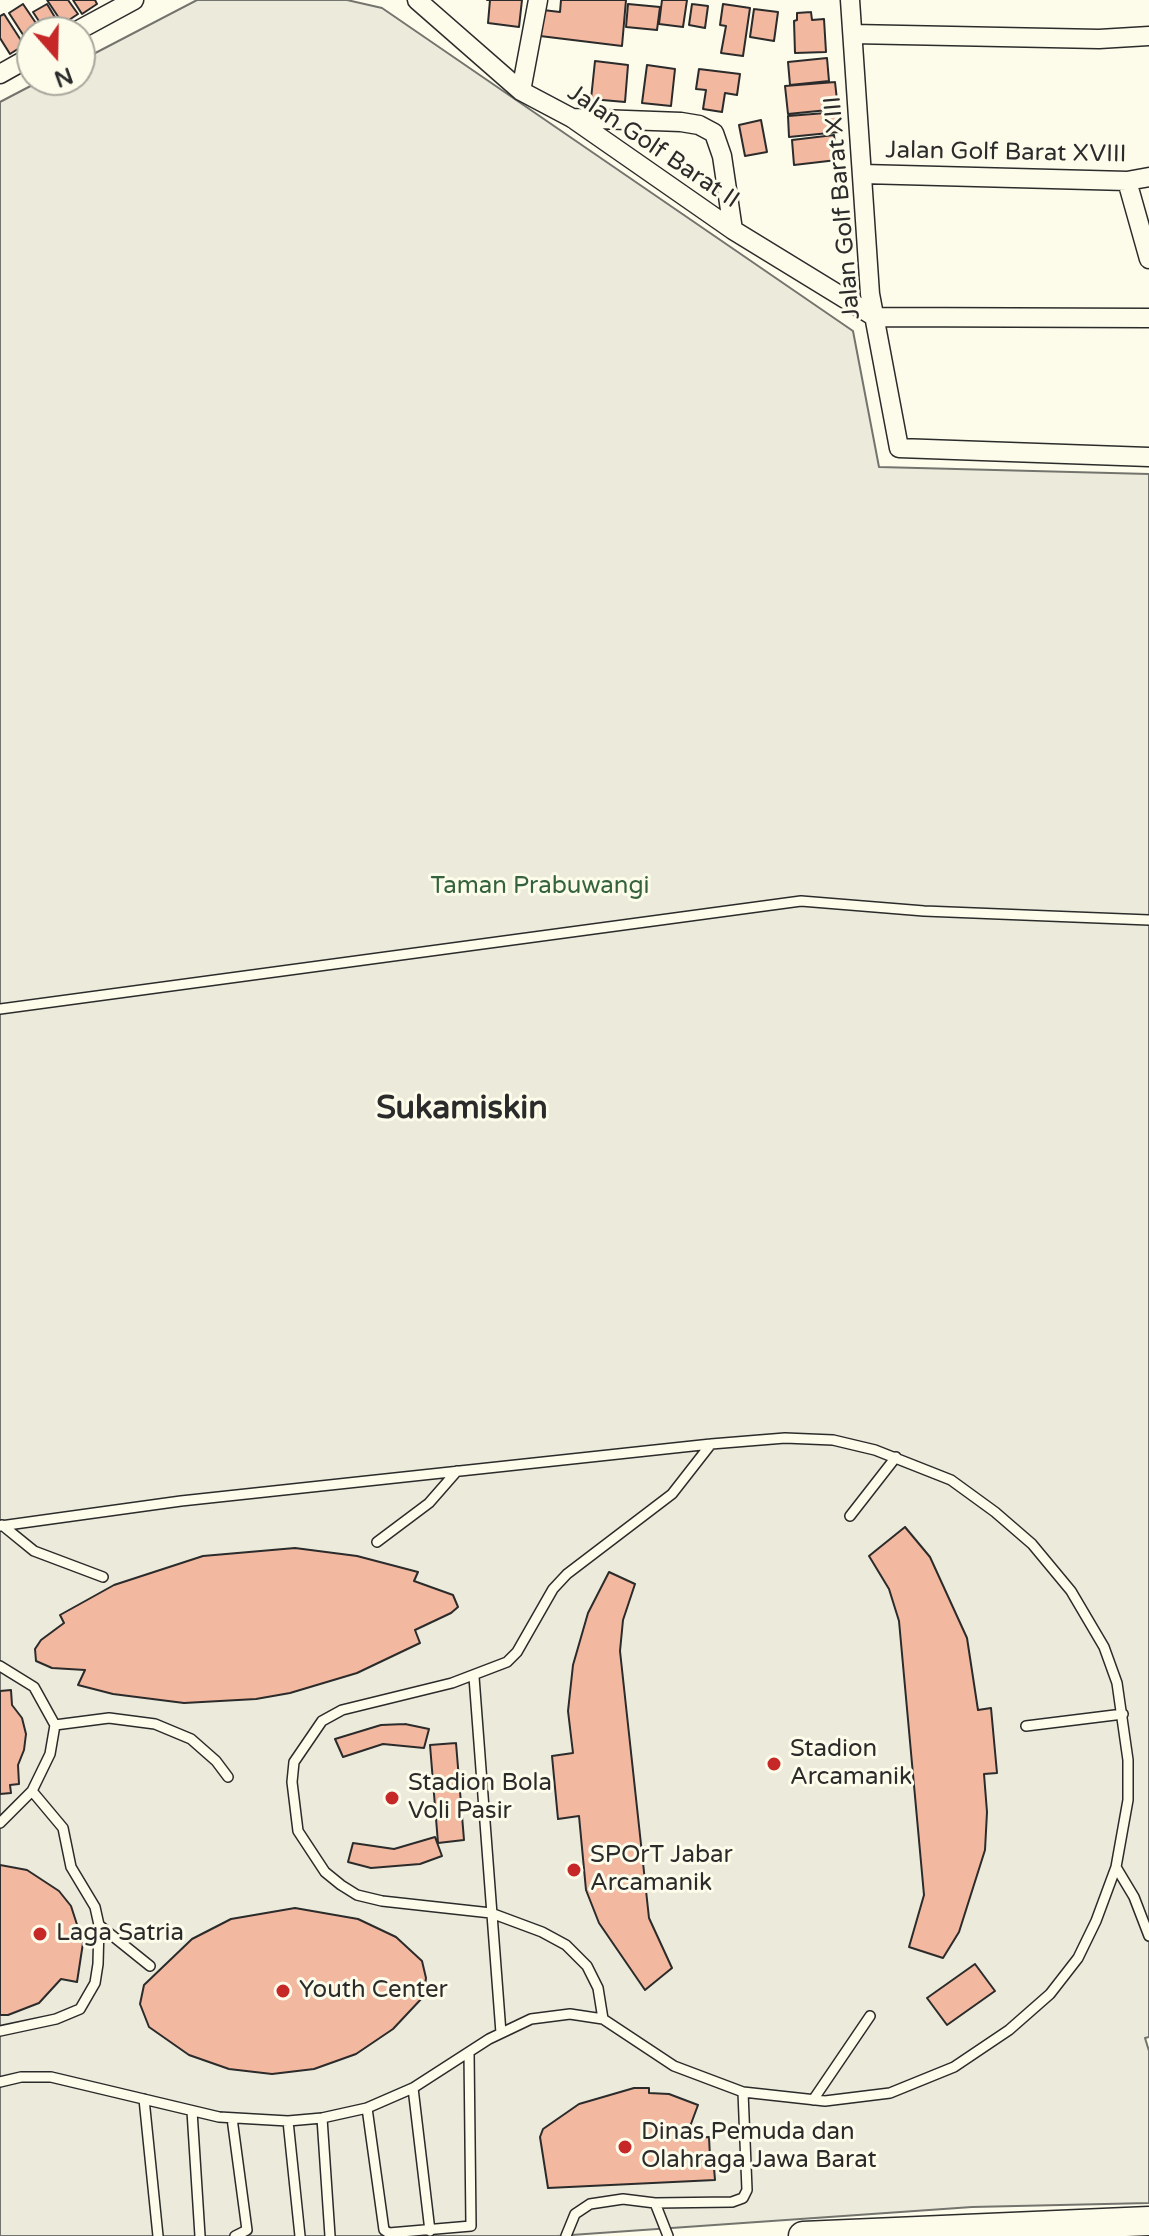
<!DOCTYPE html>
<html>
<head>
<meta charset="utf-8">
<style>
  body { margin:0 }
  #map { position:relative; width:1149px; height:2236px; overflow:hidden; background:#fdfbea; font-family:"Varela Round",sans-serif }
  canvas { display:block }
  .north { position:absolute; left:16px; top:16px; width:80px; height:80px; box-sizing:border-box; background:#fdfbea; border:2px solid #a9a89e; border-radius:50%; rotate:160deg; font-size:22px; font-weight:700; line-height:32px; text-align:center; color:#2b2b2b }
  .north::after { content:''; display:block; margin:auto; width:28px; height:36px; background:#c62828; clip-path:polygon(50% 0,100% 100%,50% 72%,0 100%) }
</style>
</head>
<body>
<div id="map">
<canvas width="1149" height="2236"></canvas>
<div class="north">N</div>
</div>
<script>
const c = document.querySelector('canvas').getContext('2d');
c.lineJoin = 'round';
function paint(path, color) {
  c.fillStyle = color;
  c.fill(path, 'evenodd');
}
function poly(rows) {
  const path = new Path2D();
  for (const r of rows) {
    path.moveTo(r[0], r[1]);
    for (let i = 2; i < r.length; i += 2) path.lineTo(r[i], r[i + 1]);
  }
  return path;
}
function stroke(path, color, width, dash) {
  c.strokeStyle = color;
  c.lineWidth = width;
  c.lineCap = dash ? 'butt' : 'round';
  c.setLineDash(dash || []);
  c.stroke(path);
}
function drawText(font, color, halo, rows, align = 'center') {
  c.font = font + ' "Varela Round",sans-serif';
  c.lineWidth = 6;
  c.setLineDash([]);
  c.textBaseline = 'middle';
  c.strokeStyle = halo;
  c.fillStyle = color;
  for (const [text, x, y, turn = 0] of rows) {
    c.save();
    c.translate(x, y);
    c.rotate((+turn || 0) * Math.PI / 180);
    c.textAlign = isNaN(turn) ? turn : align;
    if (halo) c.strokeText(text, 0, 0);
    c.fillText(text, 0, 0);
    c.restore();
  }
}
const green = poly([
  [197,0,347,0,382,8,853,331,879,467,1149,474,1149,2037,1145,2038,1149,2051,1149,2203,972,2207,557,2236,0,2236,0,102,42,80,80,80,80,61,197,0]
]);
const building = poly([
  [47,0,68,0,78,14,63,24,47,0],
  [73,0,95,0,97,4,82,14,73,0],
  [487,0,522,0,519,27,488,23,490,0,487,0],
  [561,0,626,0,622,46,540,36,543,10,560,12,561,0],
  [662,0,687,0,683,27,659,24,662,0],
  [23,4,42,32,32,32,29,44,9,13,23,4],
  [47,4,59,24,46,32,33,12,47,4],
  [628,4,660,7,657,30,626,27,628,4],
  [692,4,708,6,705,28,689,25,692,4],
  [723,4,750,8,743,56,721,53,726,26,720,25,723,4],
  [754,9,778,12,774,41,750,37,754,9],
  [811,12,812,20,824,19,826,52,795,53,794,21,797,20,797,13,811,12],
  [4,14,24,45,10,54,0,38,0,16,4,14],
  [827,58,829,81,790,85,788,62,827,58],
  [595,61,628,65,625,102,591,99,595,61],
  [647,65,675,69,671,106,642,103,647,65],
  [699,69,740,74,737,95,725,93,722,112,703,109,706,90,696,89,699,69],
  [835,82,838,109,788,114,785,86,835,82],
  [838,112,839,132,789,137,788,116,838,112],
  [761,120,767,152,745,156,739,125,761,120],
  [834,135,837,160,794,165,792,140,834,135],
  [905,1527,930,1557,967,1638,978,1710,991,1708,997,1773,984,1774,987,1812,985,1850,959,1932,943,1958,909,1947,924,1895,899,1621,889,1589,869,1556,905,1527],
  [295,1548,357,1556,418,1572,414,1581,453,1595,458,1607,451,1613,415,1630,420,1643,357,1673,290,1693,256,1699,184,1703,113,1694,78,1685,85,1670,52,1668,36,1661,35,1649,41,1640,64,1623,60,1615,114,1585,203,1556,295,1548],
  [609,1572,635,1584,623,1620,620,1651,649,1918,672,1968,645,1990,599,1923,586,1890,579,1816,558,1819,552,1756,573,1753,568,1711,573,1665,588,1613,609,1572],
  [11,1690,12,1705,22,1718,26,1734,24,1750,18,1765,19,1784,10,1785,11,1793,0,1794,0,1691,11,1690],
  [405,1724,429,1729,424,1748,383,1744,343,1757,335,1739,381,1725,405,1724],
  [456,1743,464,1840,438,1843,430,1745,456,1743],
  [435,1837,442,1856,420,1864,371,1868,348,1862,353,1843,394,1849,435,1837],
  [0,1865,27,1870,59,1891,71,1906,83,1943,77,1982,61,1979,39,2003,8,2015,0,2015,0,1865],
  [295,1908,358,1919,396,1937,422,1961,426,1978,423,1997,393,2029,356,2054,314,2069,272,2074,229,2069,189,2055,149,2027,140,2004,144,1985,192,1939,231,1919,295,1908],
  [975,1964,995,1991,947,2025,927,1998,975,1964],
  [634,2088,649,2088,649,2093,669,2094,698,2105,688,2132,693,2132,694,2138,709,2137,710,2157,721,2156,721,2168,714,2168,715,2180,548,2188,540,2137,543,2129,579,2104,634,2088]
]);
const lane = poly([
  [0,1009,801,901,924,911,1149,920],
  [850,1516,896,1457],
  [2,1525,34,1551,103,1577],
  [0,1526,181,1501,711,1444,785,1438,833,1440,875,1450,951,1480,995,1512,1032,1544,1071,1591,1104,1647,1117,1683,1128,1760,1128,1800,1116,1867,1096,1921,1078,1958,1050,1994,1009,2030,954,2067,890,2093,825,2101,743,2092,674,2066,603,2019,570,2014,531,2019,489,2039,413,2088,367,2108,322,2118,288,2121,219,2117,51,2077,21,2077,0,2082],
  [377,1542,429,1503,457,1471],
  [0,1666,34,1687,55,1725,50,1754,32,1791,0,1823],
  [474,1677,501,2033],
  [55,1725,109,1718,155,1724,191,1739,216,1761,228,1777],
  [1026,1726,1123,1714],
  [1116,1867,1134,1897,1149,1936],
  [99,1925,150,1966],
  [603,2019,598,1988,587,1966,566,1945,542,1932,491,1913,382,1901,357,1895,341,1885,325,1872,298,1831,292,1782,294,1762,322,1721,342,1710,452,1683,507,1662,517,1652,553,1589,567,1574,672,1494,711,1444],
  [0,2031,56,2019,80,2009,95,1983,98,1964,99,1925,95,1907,71,1867,63,1828,32,1791],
  [413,2088,430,2231],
  [144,2099,158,2236],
  [813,2100,870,2016],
  [367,2108,384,2230,389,2233,471,2226,469,2052],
  [192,2111,200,2236],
  [232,2118,247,2230,235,2236],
  [322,2118,330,2236],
  [288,2121,300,2236],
  [655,2203,732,2202,743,2198,747,2190,743,2092],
  [566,2236,575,2214,590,2204,623,2199,655,2203,668,2236]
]);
const street = poly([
  [417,0,521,91,572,118,733,230,875,317,1149,318],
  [850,0,870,294,899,448,1149,457],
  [75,32,134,0],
  [853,34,1099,39,1149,36],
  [0,74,32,56],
  [521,91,538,0],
  [572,118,681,122,699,125,714,133,722,156,733,230],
  [863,174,1127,181,1149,177],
  [1127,181,1149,259]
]);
const primary = poly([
  [803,2236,1149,2221]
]);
const markers = [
  [774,1764,8,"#c62828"],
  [392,1798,8,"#c62828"],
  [574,1870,8,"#c62828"],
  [40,1934,8,"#c62828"],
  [283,1991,8,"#c62828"],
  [625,2147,8,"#c62828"]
];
const streetNames = [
  ["Jalan Golf Barat II",653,147,34],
  ["Jalan Golf Barat XVIII",1006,153,1],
  ["Jalan Golf Barat XIII",843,208,-95]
];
const parkNames = [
  ["Taman Prabuwangi",540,887]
];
const poiNames = [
  ["Stadion",790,1750],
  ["Arcamanik",790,1778],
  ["Stadion Bola",408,1784],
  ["Voli Pasir",408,1812],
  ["SPOrT Jabar",590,1856],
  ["Arcamanik",590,1884],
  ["Laga Satria",56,1934],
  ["Youth Center",299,1991],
  ["Dinas Pemuda dan",641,2133],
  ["Olahraga Jawa Barat",641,2161]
];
const districtNames = [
  ["Sukamiskin",462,1110]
];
paint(green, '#ecebdb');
stroke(green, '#74746e', 2);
paint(building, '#f2b8a0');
stroke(building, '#2b2b2b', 2);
stroke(lane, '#2b2b2b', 12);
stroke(street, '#2b2b2b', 21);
stroke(primary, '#2b2b2b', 31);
stroke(lane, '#fdfbea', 9);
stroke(street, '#fdfbea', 18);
stroke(primary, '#fdfbea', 28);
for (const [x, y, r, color] of markers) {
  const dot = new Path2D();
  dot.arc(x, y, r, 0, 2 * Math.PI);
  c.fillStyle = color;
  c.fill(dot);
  stroke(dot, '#fdfbea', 3);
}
drawText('24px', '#2b2b2b', '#fdfbea', streetNames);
drawText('24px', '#34623c', '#fdfbea', parkNames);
drawText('24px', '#2b2b2b', '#fdfbea', poiNames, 'left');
drawText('bold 32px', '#2b2b2b', '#fdfbea', districtNames);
</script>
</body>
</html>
